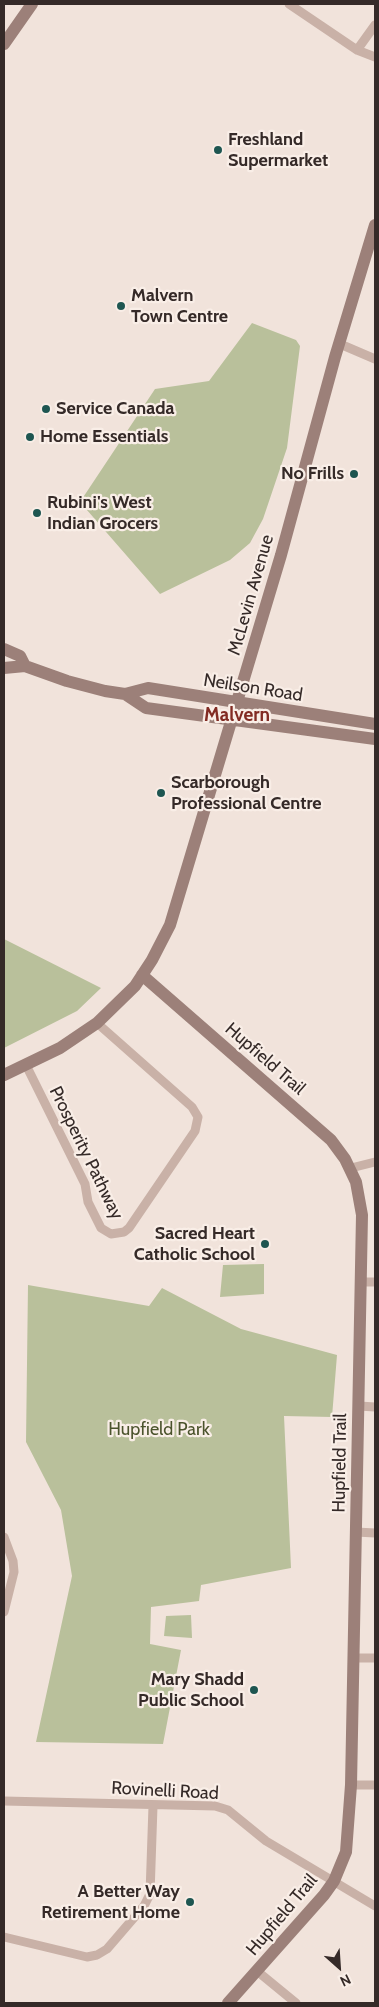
<!DOCTYPE html>
<html>
<head>
<meta charset="utf-8">
<style>
  body { margin:0 }
  #map { position:relative; width:379px; height:2007px; overflow:hidden; background:#f1e3db; font-family:Cabin,sans-serif }
  canvas { display:block }
  .frame { position:absolute; inset:0; border:5px solid #352a28; pointer-events:none }
  .north { position:absolute; left:314px; top:1942px; width:50px; height:50px; -webkit-text-stroke:4px #f9eee7; paint-order:stroke; rotate:154deg; font-size:14px; font-weight:700; line-height:20px; text-align:center; color:#352a28 }
  .north::after { content:''; display:block; margin:auto; width:18px; height:22px; background:#352a28; clip-path:polygon(50% 0,100% 100%,50% 72%,0 100%) }
</style>
</head>
<body>
<div id="map">
<canvas width="379" height="2007"></canvas>
<div class="frame"></div>
<div class="north">N</div>
</div>
<script>
const c = document.querySelector('canvas').getContext('2d');
c.lineJoin = 'round';
function paint(path, color) {
  c.fillStyle = color;
  c.fill(path, 'evenodd');
}
function poly(rows) {
  const path = new Path2D();
  for (const r of rows) {
    path.moveTo(r[0], r[1]);
    for (let i = 2; i < r.length; i += 2) path.lineTo(r[i], r[i + 1]);
  }
  return path;
}
function stroke(path, color, width, dash) {
  c.strokeStyle = color;
  c.lineWidth = width;
  c.lineCap = dash ? 'butt' : 'round';
  c.setLineDash(dash || []);
  c.stroke(path);
}
function drawText(font, color, halo, rows, align = 'center') {
  c.font = font + ' Cabin,sans-serif';
  c.lineWidth = 4.5;
  c.setLineDash([]);
  c.textBaseline = 'middle';
  c.strokeStyle = halo;
  c.fillStyle = color;
  for (const [text, x, y, turn = 0] of rows) {
    c.save();
    c.translate(x, y);
    c.rotate((+turn || 0) * Math.PI / 180);
    c.textAlign = isNaN(turn) ? turn : align;
    if (halo) c.strokeText(text, 0, 0);
    c.fillText(text, 0, 0);
    c.restore();
  }
}
const green = poly([
  [252,323,296,340,300,346,287,448,263,519,250,543,230,560,160,594,80,502,155,389,209,381],
  [4,939,101,988,77,1011,4,1048],
  [264,1264,264,1294,220,1297,223,1265],
  [28,1285,149,1306,162,1288,241,1329,337,1355,332,1417,284,1416,291,1568,201,1585,199,1601,151,1607,150,1644,181,1650,163,1744,36,1742,72,1576,61,1510,26,1442],
  [191,1615,192,1638,164,1636,166,1616]
]);
const street = poly([
  [289,4,357,50,375,57],
  [357,50,375,25],
  [340,344,375,359],
  [26,1065,85,1184,88,1202,101,1228,111,1234,124,1232,129,1228,195,1131,198,1117,192,1107,97,1023],
  [351,1168,375,1162],
  [361,1282,375,1282],
  [359,1406,375,1407],
  [356,1532,375,1533],
  [4,1537,13,1561,14,1572,4,1612],
  [353,1658,375,1658],
  [351,1785,375,1785],
  [4,1801,215,1806,228,1810,266,1841,375,1906],
  [4,1937,87,1957,97,1955,107,1949,144,1906,150,1894,153,1806],
  [257,1971,296,2003]
]);
const secondary = poly([
  [4,44,32,4],
  [4,649,20,656,25,666],
  [4,668,25,666,67,681,105,691,125,694,148,688,375,724],
  [125,694,146,708,375,739],
  [142,975,331,1140,345,1159,356,1182,362,1215,351,1785,346,1852,334,1881,324,1895,228,2003],
  [4,1075,60,1048,97,1023,135,986,152,960,170,925,281,555,335,357,375,225]
]);
const markers = [
  [218,150,5,"#1e5651"],
  [121,306,5,"#1e5651"],
  [46,409,5,"#1e5651"],
  [30,437,5,"#1e5651"],
  [354,474,5,"#1e5651"],
  [37,513,5,"#1e5651"],
  [161,793,5,"#1e5651"],
  [265,1244,5,"#1e5651"],
  [254,1690,5,"#1e5651"],
  [190,1902,5,"#1e5651"]
];
const poiNames = [
  ["Freshland",228,140],
  ["Supermarket",228,161],
  ["Malvern",131,296],
  ["Town Centre",131,317],
  ["Service Canada",56,409],
  ["Home Essentials",40,437],
  ["No Frills",344,474,"right"],
  ["Rubini's West",47,503],
  ["Indian Grocers",47,524],
  ["Scarborough",171,783],
  ["Professional Centre",171,804],
  ["Sacred Heart",255,1234,"right"],
  ["Catholic School",255,1255,"right"],
  ["Mary Shadd",244,1680,"right"],
  ["Public School",244,1701,"right"],
  ["A Better Way",180,1892,"right"],
  ["Retirement Home",180,1913,"right"]
];
const streetNames = [
  ["McLevin Avenue",251,595,-74],
  ["Neilson Road",253,688,9],
  ["Hupfield Trail",265,1059,41],
  ["Prosperity Pathway",86,1153,64],
  ["Hupfield Trail",340,1463,-89],
  ["Rovinelli Road",165,1791,3],
  ["Hupfield Trail",282,1915,-50]
];
const parkNames = [
  ["Hupfield Park",159,1430]
];
const neighbourhoodNames = [
  ["Malvern",237,715]
];
paint(green, '#b9c09b');
stroke(street, '#c9b1a7', 9);
stroke(secondary, '#9c8079', 12);
for (const [x, y, r, color] of markers) {
  const dot = new Path2D();
  dot.arc(x, y, r, 0, 2 * Math.PI);
  c.fillStyle = color;
  c.fill(dot);
  stroke(dot, '#f9eee7', 2);
}
drawText('bold 18px', '#352a28', '#f9eee7', poiNames, 'left');
drawText('18px', '#352a28', '#f9eee7', streetNames);
drawText('18px', '#4b532c', '#f9eee7', parkNames);
drawText('bold 19px', '#822b23', '#f9eee7', neighbourhoodNames);
</script>
</body>
</html>
